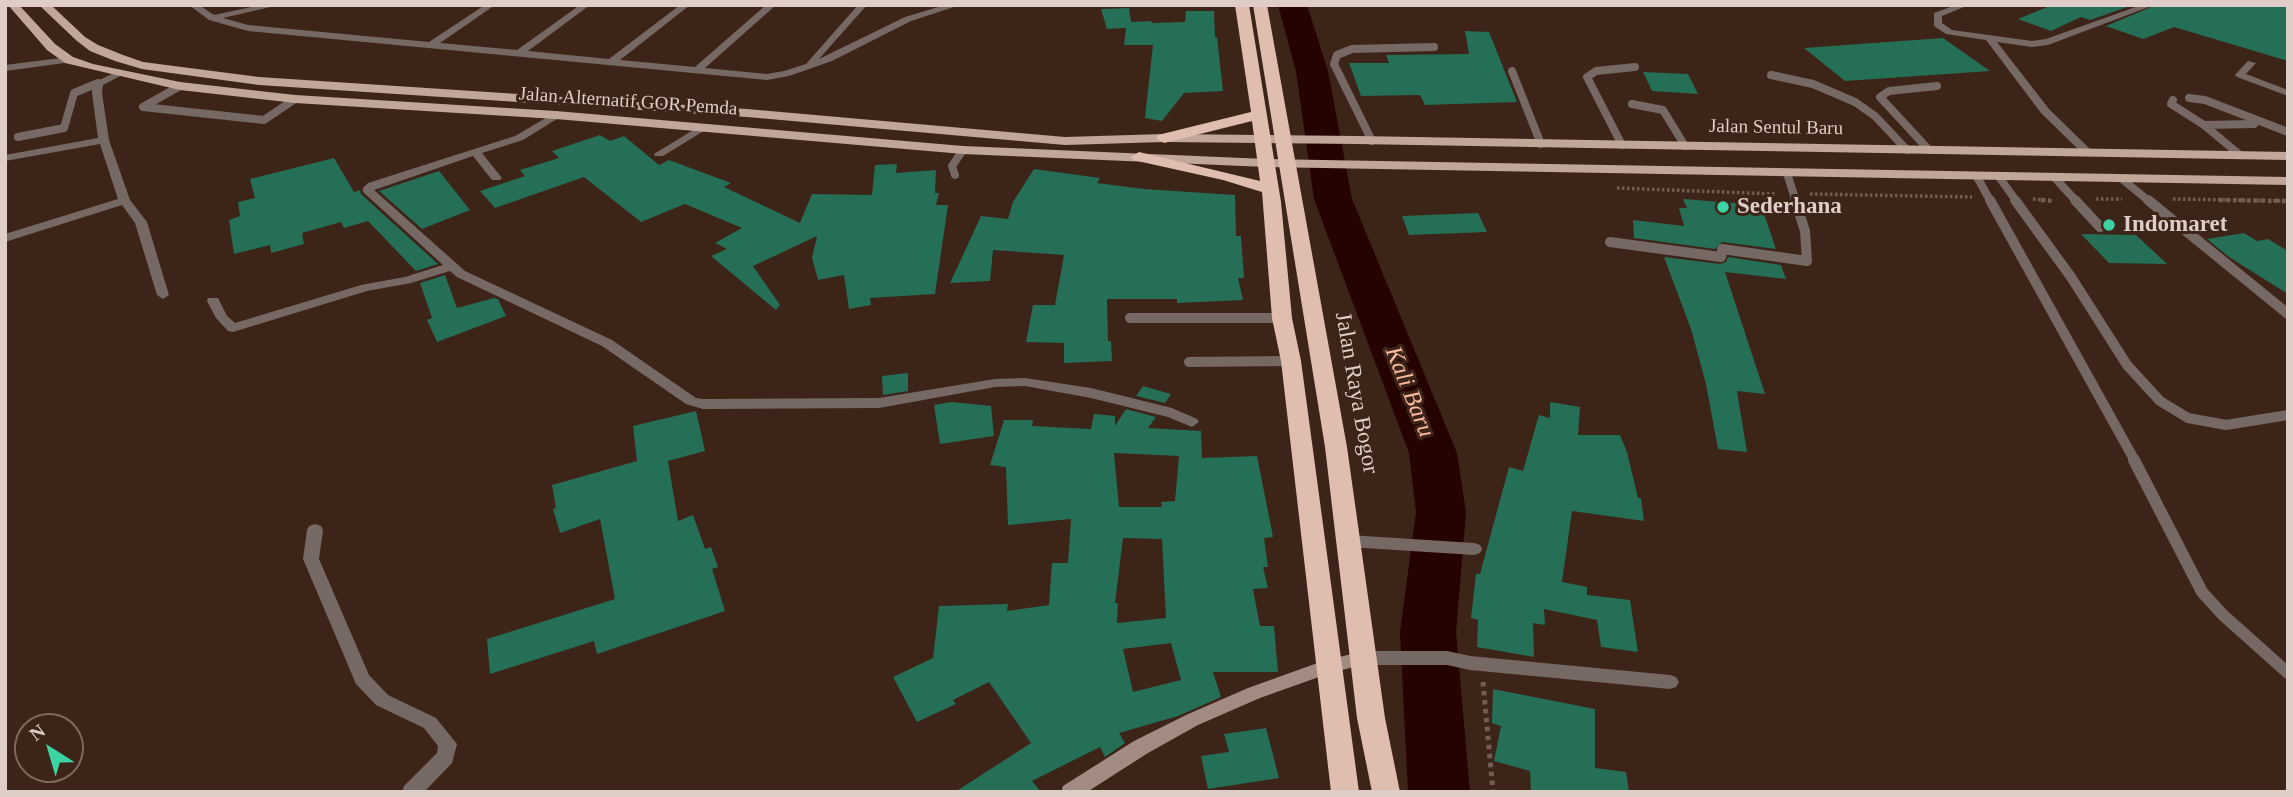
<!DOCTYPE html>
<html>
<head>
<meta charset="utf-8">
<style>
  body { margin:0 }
  #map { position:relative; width:2293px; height:797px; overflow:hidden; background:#3d2419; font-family:"Times New Roman",serif }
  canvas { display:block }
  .frame { position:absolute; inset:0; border:7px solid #dfcec7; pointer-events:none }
  .north { position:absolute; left:14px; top:713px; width:70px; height:70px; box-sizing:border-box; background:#3d2419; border:2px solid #7e685f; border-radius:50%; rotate:323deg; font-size:19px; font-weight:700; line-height:28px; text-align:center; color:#dfcec7 }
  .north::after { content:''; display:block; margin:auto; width:24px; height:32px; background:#3dd4a3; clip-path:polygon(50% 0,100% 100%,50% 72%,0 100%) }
</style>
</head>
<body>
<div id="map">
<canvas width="2293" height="797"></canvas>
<div class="frame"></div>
<div class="north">N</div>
</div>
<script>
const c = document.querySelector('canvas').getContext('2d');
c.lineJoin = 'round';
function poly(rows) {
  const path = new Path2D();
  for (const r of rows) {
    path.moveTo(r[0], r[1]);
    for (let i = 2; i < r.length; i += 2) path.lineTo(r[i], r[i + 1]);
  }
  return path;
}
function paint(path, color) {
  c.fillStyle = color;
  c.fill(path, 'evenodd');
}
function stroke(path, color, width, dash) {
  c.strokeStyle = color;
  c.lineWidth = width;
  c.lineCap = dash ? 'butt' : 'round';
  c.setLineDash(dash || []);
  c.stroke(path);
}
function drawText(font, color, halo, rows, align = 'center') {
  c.font = font + ' "Times New Roman",serif';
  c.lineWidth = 6;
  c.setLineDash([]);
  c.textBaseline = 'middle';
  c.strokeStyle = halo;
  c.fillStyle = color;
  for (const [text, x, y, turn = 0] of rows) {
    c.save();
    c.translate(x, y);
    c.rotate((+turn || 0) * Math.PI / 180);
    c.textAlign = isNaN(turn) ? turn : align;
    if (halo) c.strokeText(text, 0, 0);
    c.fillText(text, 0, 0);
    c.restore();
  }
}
const river = poly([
  [1278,5,1307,5,1328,71,1352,199,1457,453,1466,512,1456,632,1470,792,1408,792,1400,632,1416,512,1409,453,1314,199,1296,71,1278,5]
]);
const building = poly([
  [2052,5,2133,5,2090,20,2081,17,2051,31,2018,19],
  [2156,5,2288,5,2288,61,2174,27,2143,39,2106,26],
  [1129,8,1131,22,1151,21,1152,23,1185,22,1186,11,1214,11,1215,37,1217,37,1223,91,1184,93,1162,121,1145,118,1153,45,1124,45,1126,28,1107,29,1101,9],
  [1465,31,1489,32,1517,102,1425,105,1420,95,1361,96,1349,63,1389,63,1386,55,1469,54],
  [1943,38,1990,71,1845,81,1804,48],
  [1643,72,1688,74,1698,94,1652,91],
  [600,135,610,141,624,136,659,165,669,160,731,183,724,187,800,223,812,194,872,195,875,165,897,164,896,173,936,170,935,193,939,193,936,205,948,205,935,294,870,298,871,305,849,309,844,275,818,280,812,258,817,236,753,266,780,305,776,310,711,256,727,249,715,243,742,228,685,204,641,222,584,177,495,208,480,191,525,176,520,170,559,158,552,151],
  [334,158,354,192,360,190,361,194,438,264,416,271,368,221,344,228,341,222,302,233,304,244,271,253,270,245,234,254,229,220,240,216,238,202,255,198,250,179],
  [1034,169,1100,178,1097,183,1144,189,1235,195,1236,236,1241,236,1244,278,1238,278,1243,300,1177,303,1177,299,1107,299,1108,341,1111,341,1112,361,1064,363,1064,343,1026,342,1033,305,1055,305,1064,255,993,250,990,281,950,283,981,216,1008,219,1013,202],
  [439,171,470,210,422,229,379,191],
  [1683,199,1761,205,1776,249,1722,242,1715,249,1634,238,1633,220,1684,226,1679,208,1687,208],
  [1478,213,1487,232,1409,235,1402,216],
  [2244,233,2257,241,2268,239,2288,251,2288,294,2229,257,2207,239],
  [2081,234,2136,235,2167,264,2109,263],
  [1664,257,1720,264,1726,262,1728,257,1781,265,1786,279,1725,272,1765,394,1737,391,1747,452,1718,449,1706,384,1691,329],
  [445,275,457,308,494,298,498,299,506,316,437,342,427,320,432,318,420,283],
  [908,373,908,391,883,395,882,376],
  [1143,386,1171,394,1165,403,1136,396],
  [952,402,991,406,994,436,940,444,934,405],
  [1550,402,1580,407,1578,435,1620,435,1627,452,1638,498,1641,498,1644,521,1572,511,1562,582,1587,587,1587,595,1630,600,1638,652,1601,647,1597,620,1544,609,1545,625,1533,623,1534,657,1477,647,1478,620,1471,618,1476,574,1480,574,1509,467,1523,471,1539,415,1550,418],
  [1126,409,1156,417,1148,428,1201,431,1202,458,1257,456,1273,537,1264,538,1268,567,1263,567,1268,588,1253,589,1260,626,1274,626,1278,672,1213,672,1221,697,1178,716,1119,733,1125,743,1105,757,1100,747,1032,781,1041,792,955,792,1031,743,989,682,953,700,956,704,917,722,893,677,933,658,939,606,1008,604,1007,611,1049,605,1052,563,1068,563,1071,519,1008,525,1006,467,990,465,1004,420,1033,420,1032,426,1091,429,1094,414,1115,416,1115,426],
  [1114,453,1179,456,1175,501,1161,502,1162,507,1119,507],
  [1123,538,1162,539,1166,618,1117,623,1118,603,1115,603],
  [1171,643,1181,680,1133,692,1123,649],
  [696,411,705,451,668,461,678,521,693,515,705,549,711,547,718,567,712,569,725,611,597,654,594,641,490,674,487,639,615,599,600,519,560,533,553,509,556,508,552,485,637,461,633,426],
  [1493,689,1595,709,1595,768,1626,772,1629,792,1531,792,1530,771,1494,761,1501,726,1492,723],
  [1266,728,1279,778,1208,789,1201,756,1229,752,1224,734]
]);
const pathFar2 = poly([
  [1617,188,1776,194],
  [1810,194,1972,197],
  [2033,199,2053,201],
  [2096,199,2122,199],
  [2173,199,2288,201]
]);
const pathFar1 = poly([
  [2041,200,2053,201],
  [2219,200,2288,201]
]);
const path = poly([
  [1483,682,1493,792]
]);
const laneFar2 = poly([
  [1512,71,1541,144],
  [1771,75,1813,84,1855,102,1875,116,1907,150],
  [180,86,143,107,264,120,295,99],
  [2189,98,2205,100,2288,132],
  [2173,100,2171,104,2204,125,2240,155],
  [1632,104,1663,110,1685,146],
  [2204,125,2254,124],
  [18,137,64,128,74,93,98,83],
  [1372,141,1334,64,1337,55,1352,49,1434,47],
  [1622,145,1587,77,1596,71,1635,67],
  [1929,150,1880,97,1889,91,1937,86],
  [1787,173,1796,202],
  [955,175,952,166,963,150],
  [1977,177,1991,202],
  [1999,177,2017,202],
  [2055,178,2077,202],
  [2122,179,2150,202]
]);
const laneFar1 = poly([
  [1990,200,2135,461],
  [2015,200,2071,277,2127,365,2160,401,2188,418,2226,425,2288,415],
  [2075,200,2100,227],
  [2148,200,2288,314],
  [1610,242,1721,257,1722,249,1807,261,1805,231,1795,200],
  [1130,318,1282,318],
  [1189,362,1291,361]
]);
const lane = poly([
  [2134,460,2202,592,2223,615,2288,673]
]);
const street = poly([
  [189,5,199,5,214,15,261,5,279,5,223,18,248,25,429,42,485,5,495,5,440,43,517,50,580,5,590,5,528,51,609,59,680,5,690,5,620,60,695,67,766,5,776,5,705,68,767,74,784,71,806,64,858,5,867,5,819,59,905,17,945,5,960,5,911,21,832,61,789,76,767,80,248,31,209,20,189,5],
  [1956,5,1969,5,1942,16,1942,23,1952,30,2032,41,2046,39,2141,5,2154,5,2048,45,2032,47,1997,42,2049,109,2092,151,2092,155,2084,155,2041,113,1986,40,1946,34,1934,26,1934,13,1956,5],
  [69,57,74,60,72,62,5,71,5,65,69,57],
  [2248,61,2256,63,2246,74,2288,90,2288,96,2237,77,2235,75,2248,61],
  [114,73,122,75,103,85,102,93,109,140,130,200,147,222,169,295,163,299,157,295,135,223,122,205,5,242,5,234,118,199,100,144,5,161,5,155,98,138,92,93,93,83,114,73],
  [556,112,561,115,560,117,523,140,482,153,502,178,500,180,492,180,473,156,374,190,465,271,612,340,696,398,703,399,879,398,995,379,1025,378,1091,388,1172,408,1197,419,1199,422,1192,427,1168,417,1091,398,1025,386,995,387,879,408,703,409,686,404,602,346,457,277,450,271,411,283,367,291,233,332,228,331,216,318,207,301,208,298,218,298,227,316,235,323,361,285,405,277,443,265,363,192,363,188,368,183,515,136,556,112],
  [703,124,708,127,707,129,663,156,655,156,654,154,703,124],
  [315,524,321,526,323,530,319,559,369,675,388,695,436,718,457,744,452,763,424,792,402,792,404,786,437,753,438,746,424,728,376,705,356,684,303,559,307,530,309,526,315,524],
  [1349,535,1474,543,1480,545,1482,549,1480,553,1474,555,1349,547,1343,545,1341,541,1343,537,1349,535],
  [1364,651,1447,651,1470,656,1670,675,1676,677,1679,682,1676,687,1670,689,1470,670,1447,665,1364,665,1358,663,1355,658,1358,653,1364,651]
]);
const secondary = poly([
  [1364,651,1370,653,1373,658,1370,663,1330,673,1260,698,1198,725,1148,753,1087,792,1061,792,1063,786,1134,741,1186,715,1248,688,1323,661,1364,651]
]);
const primary = poly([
  [8,5,19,5,55,44,73,57,93,64,180,82,295,95,556,111,963,146,1266,159,2288,177,2288,185,1266,167,963,154,556,119,295,103,180,90,65,63,47,50,8,5],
  [39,5,51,5,85,37,98,45,123,55,143,62,259,77,747,109,1065,137,1164,134,1357,136,2288,152,2288,160,1357,144,1164,142,1065,145,747,117,259,85,142,69,115,61,90,51,77,41,39,5]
]);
const highway = poly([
  [1235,5,1249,5,1281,202,1292,318,1301,361,1359,792,1331,792,1281,361,1272,318,1262,192,1223,180,1133,160,1131,157,1139,152,1260,181,1252,121,1164,143,1156,138,1158,135,1251,112,1235,5],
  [1253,5,1267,5,1347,447,1385,718,1400,792,1372,792,1357,718,1325,447,1253,5]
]);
const markers = [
  [1723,207,7,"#3dd4a3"],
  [2109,225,7,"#3dd4a3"]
];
const farStreetnames = [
  ["Jalan Alternatif GOR Pemda",628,102,4],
  ["Jalan Sentul Baru",1776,128,1]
];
const poiNames = [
  ["Sederhana",1737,207],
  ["Indomaret",2123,225]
];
const streetNames = [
  ["Jalan Raya Bogor",1356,393,80]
];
const waterNames = [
  ["Kali Baru",1409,392,68]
];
paint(river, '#240300');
paint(building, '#246f55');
stroke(pathFar2, '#735d53', 3.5, [2.5, 2.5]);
stroke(pathFar1, '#735d53', 4.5, [3.5, 3.5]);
stroke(path, '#735d53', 5, [4.5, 4.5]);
stroke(laneFar2, '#766963', 8);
stroke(laneFar1, '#766963', 10);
stroke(lane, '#766963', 12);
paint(street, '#766963');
paint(secondary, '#a18b82');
paint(primary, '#c1a69a');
paint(highway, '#dfbeb0');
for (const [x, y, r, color] of markers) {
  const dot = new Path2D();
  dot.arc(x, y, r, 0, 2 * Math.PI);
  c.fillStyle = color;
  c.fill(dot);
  stroke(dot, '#3d2419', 2.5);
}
drawText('19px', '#dfcec7', '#3d2419', farStreetnames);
drawText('bold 23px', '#dfcec7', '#3d2419', poiNames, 'left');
drawText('23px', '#dfcec7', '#3d2419', streetNames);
drawText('italic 24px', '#f8b99f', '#3d2419', waterNames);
</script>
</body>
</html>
